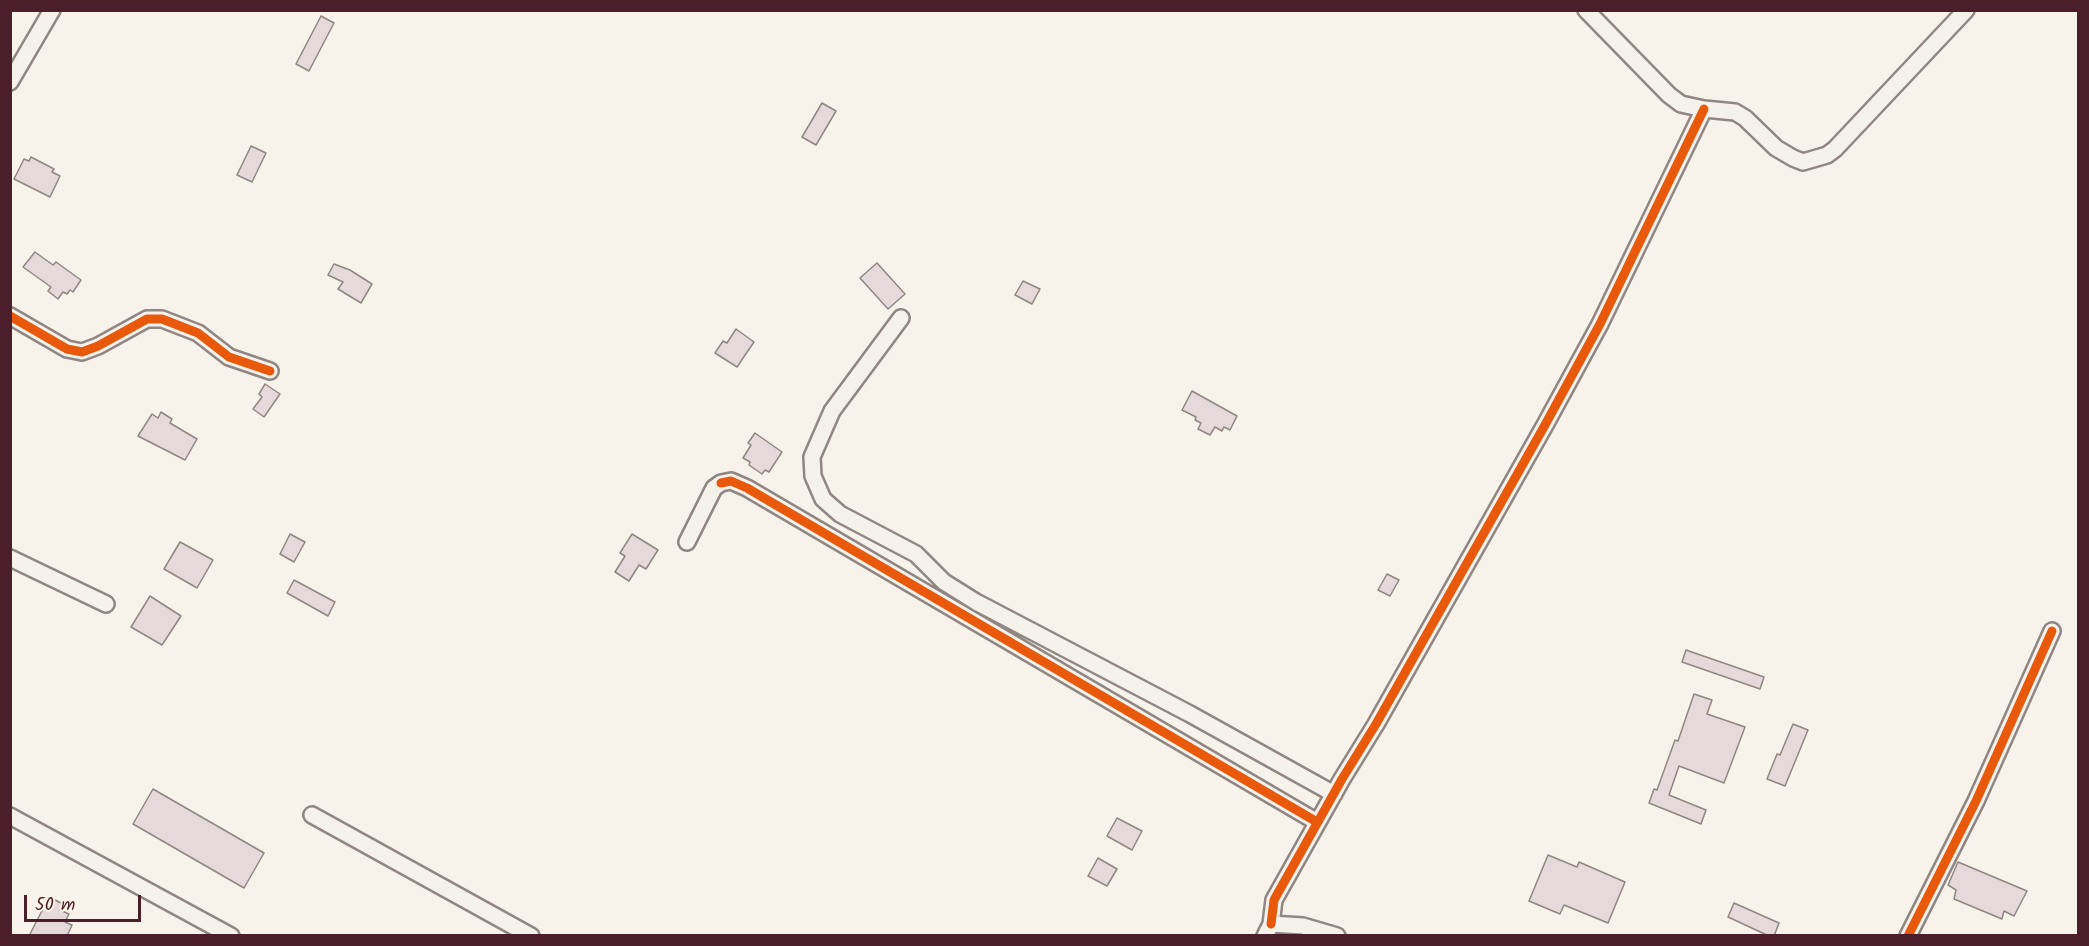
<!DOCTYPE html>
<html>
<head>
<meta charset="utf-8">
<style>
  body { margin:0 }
  #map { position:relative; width:2089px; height:946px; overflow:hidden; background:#f7f3ea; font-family:Kalam,sans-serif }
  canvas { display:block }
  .frame { position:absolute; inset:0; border:12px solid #4a1f2b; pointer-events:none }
  .scale { position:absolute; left:24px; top:895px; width:117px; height:27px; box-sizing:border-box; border:3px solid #4a1f2b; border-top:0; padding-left:8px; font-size:18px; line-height:21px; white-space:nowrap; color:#4a1f2b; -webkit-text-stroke:4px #fcf5e5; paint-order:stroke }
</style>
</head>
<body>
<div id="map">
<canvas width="2089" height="946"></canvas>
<div class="frame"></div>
<div class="scale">50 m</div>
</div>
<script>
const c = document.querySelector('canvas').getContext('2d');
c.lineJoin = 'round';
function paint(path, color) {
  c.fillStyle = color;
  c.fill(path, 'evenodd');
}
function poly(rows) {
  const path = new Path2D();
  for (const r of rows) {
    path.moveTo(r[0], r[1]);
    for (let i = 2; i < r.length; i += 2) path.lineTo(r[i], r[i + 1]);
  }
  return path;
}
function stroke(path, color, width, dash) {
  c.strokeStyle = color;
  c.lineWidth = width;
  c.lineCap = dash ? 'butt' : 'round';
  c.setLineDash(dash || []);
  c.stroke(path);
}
const building = poly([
  [321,16,334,23,309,71,296,64,321,16],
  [822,103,836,111,816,145,802,137,822,103],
  [251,146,266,153,252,182,237,175,251,146],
  [31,157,54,169,52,172,60,176,50,197,14,179,24,159,29,161,31,157],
  [35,252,53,265,56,262,81,280,73,292,70,290,67,294,63,292,58,299,48,291,51,287,23,267,35,252],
  [877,263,905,294,888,309,860,278,877,263],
  [334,264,350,270,372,284,361,303,338,289,343,282,328,275,334,264],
  [1023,281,1040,289,1032,304,1015,295,1023,281],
  [736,329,754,342,737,367,715,353,723,341,727,343,736,329],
  [265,384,280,394,264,417,253,409,262,397,259,394,265,384],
  [1192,391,1237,416,1230,430,1224,427,1222,431,1215,427,1210,435,1198,429,1201,423,1195,420,1196,417,1182,410,1192,391],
  [161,412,172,419,170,423,197,439,185,460,138,436,152,414,158,418,161,412],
  [755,433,782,452,769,472,765,470,762,474,749,465,750,462,743,458,751,445,748,443,755,433],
  [290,534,305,542,294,562,280,554,290,534],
  [632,534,658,550,646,569,639,565,629,581,615,572,625,556,620,553,632,534],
  [180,542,213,560,197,588,164,569,180,542],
  [1387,574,1399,580,1390,596,1378,590,1387,574],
  [294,580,335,602,328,616,287,593,294,580],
  [150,596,181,616,162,645,131,627,150,596],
  [1686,650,1764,677,1760,689,1682,662,1686,650],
  [1694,694,1712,700,1707,714,1745,727,1724,783,1679,766,1669,795,1706,810,1701,824,1649,803,1654,789,1657,790,1675,740,1678,741,1694,694],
  [1793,724,1808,730,1785,786,1767,779,1777,754,1780,755,1793,724],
  [153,789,264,853,244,888,133,824,153,789],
  [1117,818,1142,831,1132,850,1107,836,1117,818],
  [1548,855,1577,867,1579,862,1625,882,1608,923,1564,905,1560,914,1529,901,1548,855],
  [1098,858,1117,869,1107,886,1088,876,1098,858],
  [1958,862,2027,891,2014,916,2004,911,2002,919,1954,899,1956,890,1948,885,1958,862],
  [49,897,63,904,60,910,69,914,65,922,72,925,67,936,29,936,49,897],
  [1734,903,1779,923,1774,936,1769,936,1728,917,1734,903]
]);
const minor = poly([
  [1586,10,1669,95,1681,104,1704,109,1735,112,1745,118,1776,148,1793,158,1803,162,1827,155,1835,149,1966,10],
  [10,82,52,10],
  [10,316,67,349,82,352,98,346,147,319,162,319,198,333,229,357,270,371],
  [901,318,832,411,812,457,813,476,823,499,840,514,916,554,944,582,976,602,1190,714,1334,794],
  [687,542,714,488,721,483,731,481,747,488,1317,822],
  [10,558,106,604],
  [312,815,531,936],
  [10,816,231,936],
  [1271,924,1274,900,1342,779,1376,724,1545,425,1600,324,1704,109],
  [1265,936,1271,924,1303,926,1337,936],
  [1908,936,1976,801,2052,631]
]);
const cycleway = poly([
  [10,316,67,349,82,352,98,346,147,319,162,319,198,333,229,357,270,371],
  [721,483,731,481,747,488,1317,822],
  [1271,924,1274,900,1342,779,1376,724,1545,425,1600,324,1704,109],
  [1908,936,1976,801,2052,631]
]);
paint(building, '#e5d9db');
stroke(building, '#908684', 1.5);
stroke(minor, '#908684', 20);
stroke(minor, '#f5f2ec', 15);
stroke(cycleway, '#e8590c', 9);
</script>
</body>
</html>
